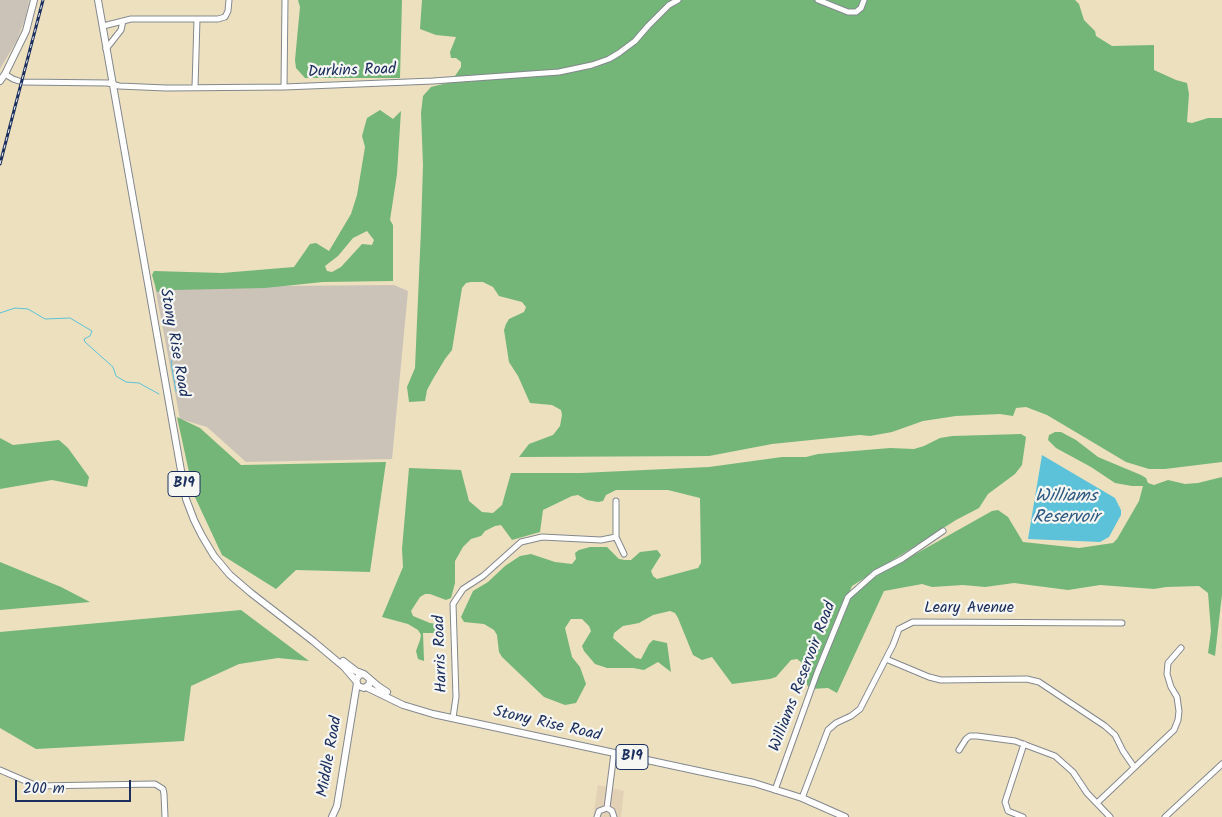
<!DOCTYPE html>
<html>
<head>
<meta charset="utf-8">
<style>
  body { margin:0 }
  #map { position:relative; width:1222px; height:817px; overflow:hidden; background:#ece0bf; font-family:Kalam,sans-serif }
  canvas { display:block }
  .scale { position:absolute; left:15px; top:780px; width:116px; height:22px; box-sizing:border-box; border:2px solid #1b2f5e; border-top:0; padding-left:6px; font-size:15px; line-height:18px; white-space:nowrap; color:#1b2f5e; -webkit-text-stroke:4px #f6f6f2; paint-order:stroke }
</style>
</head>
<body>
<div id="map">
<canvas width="1222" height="817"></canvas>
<div class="scale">200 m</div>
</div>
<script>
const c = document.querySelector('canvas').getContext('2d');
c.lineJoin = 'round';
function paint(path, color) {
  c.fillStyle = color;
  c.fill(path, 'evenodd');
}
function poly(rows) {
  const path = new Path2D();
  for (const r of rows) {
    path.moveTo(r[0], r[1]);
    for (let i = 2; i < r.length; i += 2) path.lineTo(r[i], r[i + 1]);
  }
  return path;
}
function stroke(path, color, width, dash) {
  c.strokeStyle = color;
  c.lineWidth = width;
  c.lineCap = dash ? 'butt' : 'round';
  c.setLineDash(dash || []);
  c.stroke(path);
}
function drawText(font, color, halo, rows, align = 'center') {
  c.font = font + ' Kalam,sans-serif';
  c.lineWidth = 4.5;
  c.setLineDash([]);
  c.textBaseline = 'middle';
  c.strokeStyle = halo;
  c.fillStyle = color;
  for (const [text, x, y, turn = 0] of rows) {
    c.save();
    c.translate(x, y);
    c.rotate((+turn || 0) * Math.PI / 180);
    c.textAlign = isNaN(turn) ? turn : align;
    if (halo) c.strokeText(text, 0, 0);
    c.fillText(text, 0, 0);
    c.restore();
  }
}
const built = poly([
  [598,785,624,791,621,817,593,817]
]);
const industrial = poly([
  [0,0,29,0,25,19,17,40,0,69],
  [394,285,408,291,392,459,246,462,207,427,180,419,155,287]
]);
const forest = poly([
  [298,0,402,0,400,78,305,78,296,68,295,60,300,7],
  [422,0,1075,0,1079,4,1084,20,1095,31,1096,36,1112,46,1154,45,1154,70,1176,80,1187,83,1189,94,1187,122,1192,123,1208,118,1222,118,1222,462,1165,469,1149,469,1126,462,1047,415,1026,407,1016,408,1013,416,1000,414,956,416,923,421,892,432,870,436,860,435,772,444,709,456,519,457,529,444,553,435,560,426,562,415,561,410,552,405,530,403,518,376,509,362,504,330,506,324,509,319,524,312,526,307,522,302,499,296,493,287,483,282,471,282,466,283,462,288,452,350,445,359,433,379,427,390,425,401,409,402,407,387,415,368,421,229,423,165,421,113,423,96,431,87,451,82,461,67,461,62,456,58,451,58,450,52,456,37,436,35,420,29],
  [380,110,393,119,401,111,397,174,390,220,393,225,393,281,323,282,265,288,173,290,157,292,152,275,154,271,222,273,294,267,310,244,316,243,329,251,351,214,357,195,365,147,362,136,367,118],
  [367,231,374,240,372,245,362,244,341,267,332,272,327,271,325,266,338,256,353,238],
  [177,417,200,428,241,465,386,462,370,572,296,570,276,589,222,555,194,495],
  [1055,432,1061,432,1076,440,1098,457,1141,475,1146,478,1148,483,1154,485,1168,480,1185,484,1198,483,1222,477,1222,594,1215,656,1208,653,1211,631,1208,593,1199,586,1166,587,1154,589,1100,585,1068,590,1014,583,985,587,963,585,932,587,922,584,884,591,837,693,828,688,811,689,807,685,806,672,801,662,797,659,791,660,776,677,770,679,732,684,712,657,702,660,693,655,678,618,675,613,670,611,653,615,639,623,623,626,614,633,613,638,636,658,641,659,649,644,653,640,667,643,671,672,658,662,644,670,633,668,607,668,595,664,584,651,582,646,591,631,589,626,582,619,571,619,565,628,572,657,580,667,586,684,576,703,565,705,544,697,502,657,499,652,497,635,494,630,484,624,464,622,461,617,473,591,488,582,505,566,520,556,531,554,555,562,572,564,576,559,575,553,579,550,590,547,607,547,619,559,625,560,631,560,640,552,657,550,661,555,651,571,653,576,657,579,698,568,701,563,700,498,668,490,616,490,606,495,603,501,598,502,587,500,578,495,572,496,543,510,540,532,512,540,501,525,495,526,485,531,481,536,471,539,463,547,455,561,455,583,451,598,446,600,430,594,425,594,420,597,411,611,413,616,430,623,442,625,445,630,434,633,423,633,424,661,418,659,416,651,420,640,421,635,418,630,408,624,382,617,403,567,402,549,409,468,461,470,469,501,482,512,493,513,502,505,511,473,581,473,709,467,782,457,806,457,818,454,890,448,914,449,924,446,940,438,952,436,1021,434,1026,437,1022,465,1015,474,988,494,979,508,956,520,852,586,847,598,878,575,992,511,998,510,1008,517,1023,542,1079,548,1113,543,1117,539,1139,501,1143,486,1132,486,1115,483,1091,467,1056,448,1048,440,1049,435],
  [0,438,13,445,59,440,68,448,89,477,87,487,52,480,0,489],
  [0,562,61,587,90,602,0,610],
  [241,610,309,661,278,658,239,664,191,686,184,741,36,749,0,728,0,632]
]);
const water = poly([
  [1042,455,1115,498,1121,510,1121,515,1109,537,1100,542,1028,539]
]);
const stream = poly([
  [0,313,15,308,28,309,45,319,70,318,92,331,90,336,84,339,85,342,113,367,116,376,126,382,139,383,159,394],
  [176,391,171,362,177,353]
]);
const minor = poly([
  [818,0,848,12,856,12,861,8,864,0],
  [103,26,131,19,218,19,225,17,228,11,229,0],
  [106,49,121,30,123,21],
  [5,74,13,79,22,82,108,83,119,86,166,88,284,87,433,81,559,72,592,65,609,59,619,53,635,41,648,26,669,5,678,0],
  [195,87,197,19],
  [284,87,285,0],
  [616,537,624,554],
  [886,659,929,677,941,680,1027,679,1039,682,1105,726,1115,735,1123,751,1134,767],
  [453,718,456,697,453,604,463,589,483,576,521,542,542,537,601,540,616,537,616,501],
  [959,750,966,739,970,736,977,736,1015,741,1055,756,1073,772,1087,793,1110,817],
  [0,770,37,786,155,784,163,789,164,794,165,817],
  [775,790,817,673,848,597,875,573,902,559,943,531],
  [802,798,828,730,836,723,851,716,860,709,893,645,899,629,913,622,1122,623],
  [1097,803,1174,730,1178,720,1179,711,1177,697,1171,687,1167,674,1168,663,1181,648],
  [607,808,614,753],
  [607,808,612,811,614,817],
  [597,817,599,811,607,808],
  [1023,817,1008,811,1005,802,1024,744],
  [1165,817,1222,764]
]);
const major = poly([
  [98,0,186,499,194,520,202,536,214,556,230,575,251,593,313,641,344,667,356,681],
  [0,81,5,74,26,31,34,0],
  [343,661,356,671,364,674],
  [370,680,369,685,364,688,358,686,356,681,359,675,364,674,378,686,387,692],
  [366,687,403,705,433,714,754,783,802,798,845,817],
  [332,817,337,806,357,683]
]);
const rail = poly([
  [0,164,43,0]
]);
const shields = [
  [184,484,32],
  [632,757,32]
];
const shieldNames = [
  ["B19",184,484],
  ["B19",632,757]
];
const streetNames = [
  ["Durkins Road",352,72,-2],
  ["Stony Rise Road",173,343,80],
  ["Leary Avenue",969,609],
  ["Harris Road",442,654,-92],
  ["Williams Reservoir Road",804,677,-69],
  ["Stony Rise Road",547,725,13],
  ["Middle Road",331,757,-80]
];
const waterNames = [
  ["Williams",1066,498],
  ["Reservoir",1066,519]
];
paint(built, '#e3d1b6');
paint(industrial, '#cbc3b8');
paint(forest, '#73b678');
paint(water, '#5cc2d9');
stroke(stream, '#5cc2d9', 1);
stroke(minor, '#84888e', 7);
stroke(major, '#84888e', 8);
stroke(minor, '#fff', 5);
stroke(major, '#fff', 6);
stroke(rail, '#1b2f5e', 3);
stroke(rail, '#f6f6f2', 1, [4]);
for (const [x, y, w] of shields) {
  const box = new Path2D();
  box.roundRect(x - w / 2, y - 12.5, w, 25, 4);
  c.fillStyle = '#f6f6f2';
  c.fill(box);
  stroke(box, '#1b2f5e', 1);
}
drawText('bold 15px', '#1b2f5e', null, shieldNames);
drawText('16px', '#1b2f5e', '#f6f6f2', streetNames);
drawText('italic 18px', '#2e5b83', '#f6f6f2', waterNames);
</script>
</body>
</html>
